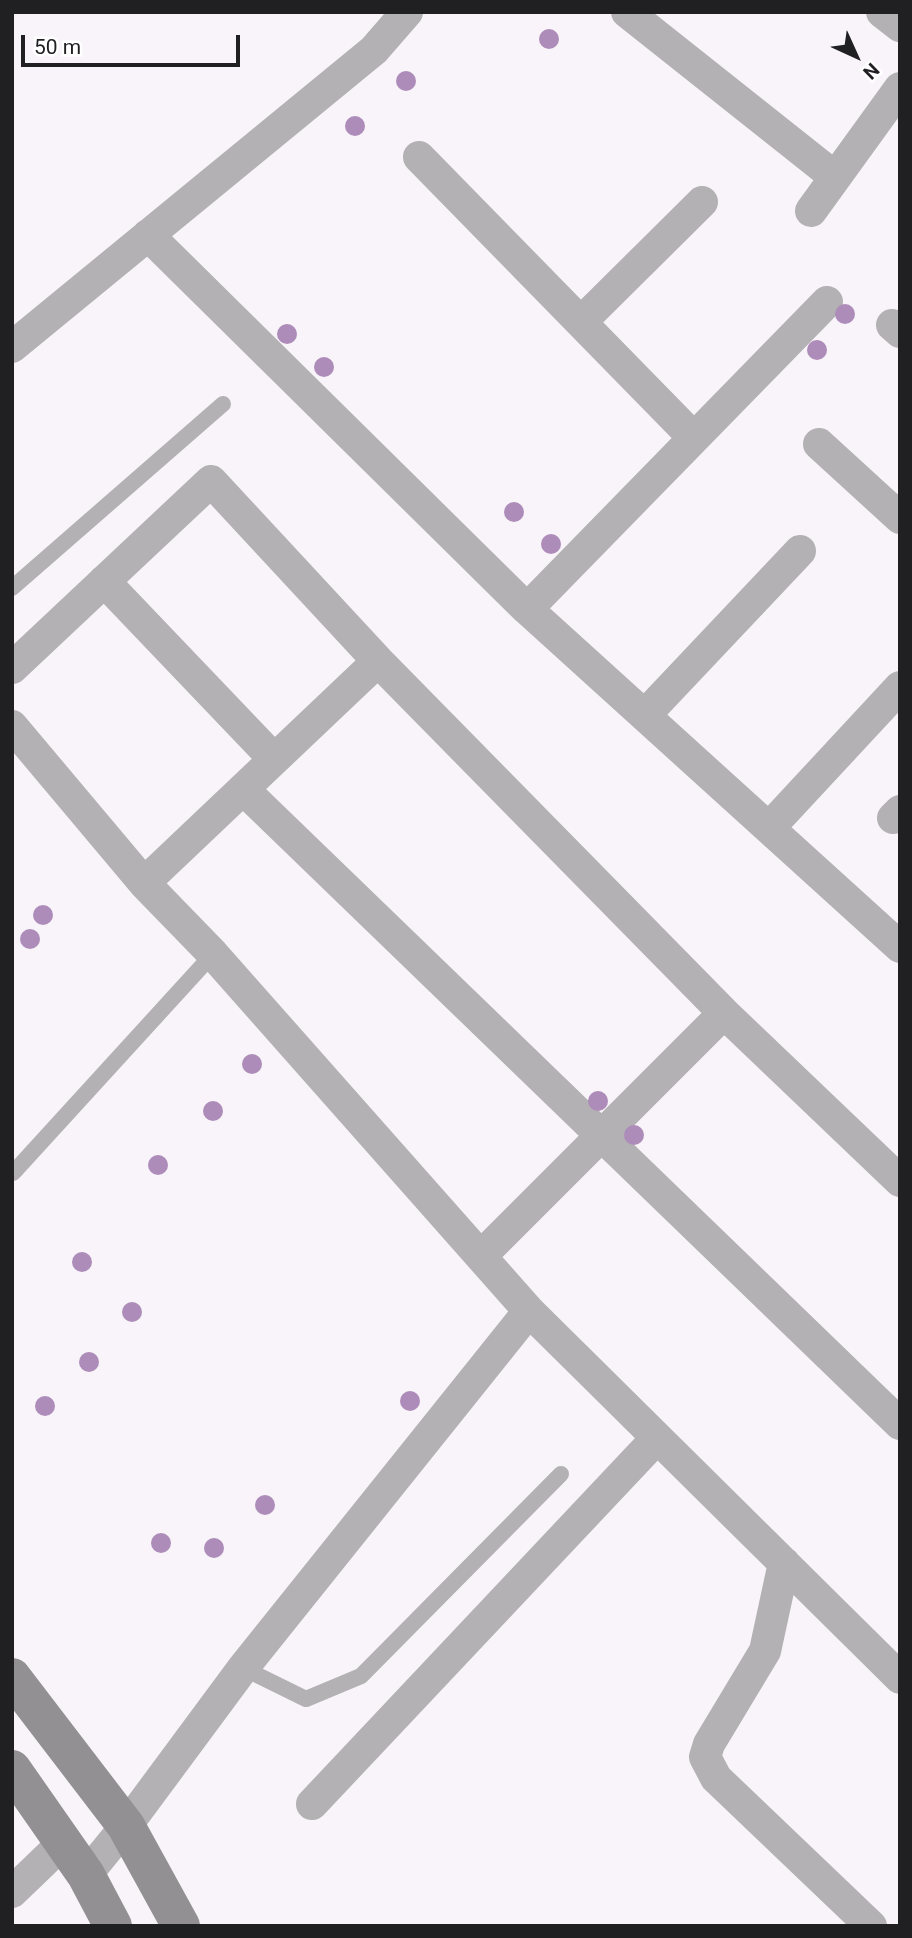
<!DOCTYPE html>
<html>
<head>
<meta charset="utf-8">
<style>
  body { margin:0 }
  #map { position:relative; width:912px; height:1938px; overflow:hidden; background:#f8f4f9; font-family:Roboto,sans-serif }
  canvas { display:block }
  .frame { position:absolute; inset:0; border:14px solid #201f21; pointer-events:none }
  .north { position:absolute; left:821px; top:21px; width:70px; height:70px; -webkit-text-stroke:5px #fff; paint-order:stroke; rotate:135deg; font-size:19px; font-weight:700; line-height:28px; text-align:center; color:#201f21 }
  .north::after { content:''; display:block; margin:auto; width:24px; height:32px; background:#201f21; clip-path:polygon(50% 0,100% 100%,50% 72%,0 100%) }
  .scale { position:absolute; left:21px; top:35px; width:219px; height:32px; box-sizing:border-box; border:4px solid #201f21; border-top:0; padding-left:9px; font-size:21px; line-height:24px; white-space:nowrap; color:#201f21; -webkit-text-stroke:5px #fff; paint-order:stroke }
</style>
</head>
<body>
<div id="map">
<canvas width="912" height="1938"></canvas>
<div class="frame"></div>
<div class="north">N</div>
<div class="scale">50 m</div>
</div>
<script>
const c = document.querySelector('canvas').getContext('2d');
c.lineJoin = 'round';
function poly(rows) {
  const path = new Path2D();
  for (const r of rows) {
    path.moveTo(r[0], r[1]);
    for (let i = 2; i < r.length; i += 2) path.lineTo(r[i], r[i + 1]);
  }
  return path;
}
function stroke(path, color, width, dash) {
  c.strokeStyle = color;
  c.lineWidth = width;
  c.lineCap = dash ? 'butt' : 'round';
  c.setLineDash(dash || []);
  c.stroke(path);
}
const lane = poly([
  [12,588,223,404],
  [13,1173,213,954],
  [243,1668,306,1699,361,1676,561,1474]
]);
const street = poly([
  [627,12,835,177],
  [882,12,900,26],
  [419,157,694,438],
  [811,211,900,88],
  [148,235,527,609,900,947],
  [581,322,702,202],
  [892,325,900,332],
  [12,347,374,50,407,12],
  [819,444,900,518],
  [104,581,274,759],
  [527,609,827,302],
  [12,668,211,481,378,661,724,1013,900,1181],
  [645,715,800,551],
  [12,726,144,883,213,954,529,1311,900,1678],
  [243,789,900,1424],
  [893,818,900,811],
  [769,828,900,687],
  [144,883,378,661],
  [481,1256,724,1013],
  [784,1563,765,1651,709,1744,705,1757,716,1778,871,1926],
  [312,1804,657,1438],
  [86,1875,126,1826,243,1668,529,1311],
  [12,1892,64,1842]
]);
const secondary = poly([
  [12,1677,126,1826,181,1926],
  [12,1769,86,1875,113,1926]
]);
const trees = [
  [549,39],
  [406,81],
  [355,126],
  [845,314],
  [287,334],
  [817,350],
  [324,367],
  [514,512],
  [551,544],
  [43,915],
  [30,939],
  [252,1064],
  [598,1101],
  [213,1111],
  [634,1135],
  [158,1165],
  [82,1262],
  [132,1312],
  [89,1362],
  [410,1401],
  [45,1406],
  [265,1505],
  [161,1543],
  [214,1548]
];
stroke(lane, '#b3b1b3', 16);
stroke(street, '#b3b1b3', 32);
stroke(secondary, '#929093', 38);
c.fillStyle = '#ad8cb9';
for (const [x, y] of trees) {
  c.beginPath();
  c.arc(x, y, 10, 0, 2 * Math.PI);
  c.fill();
}
</script>
</body>
</html>
